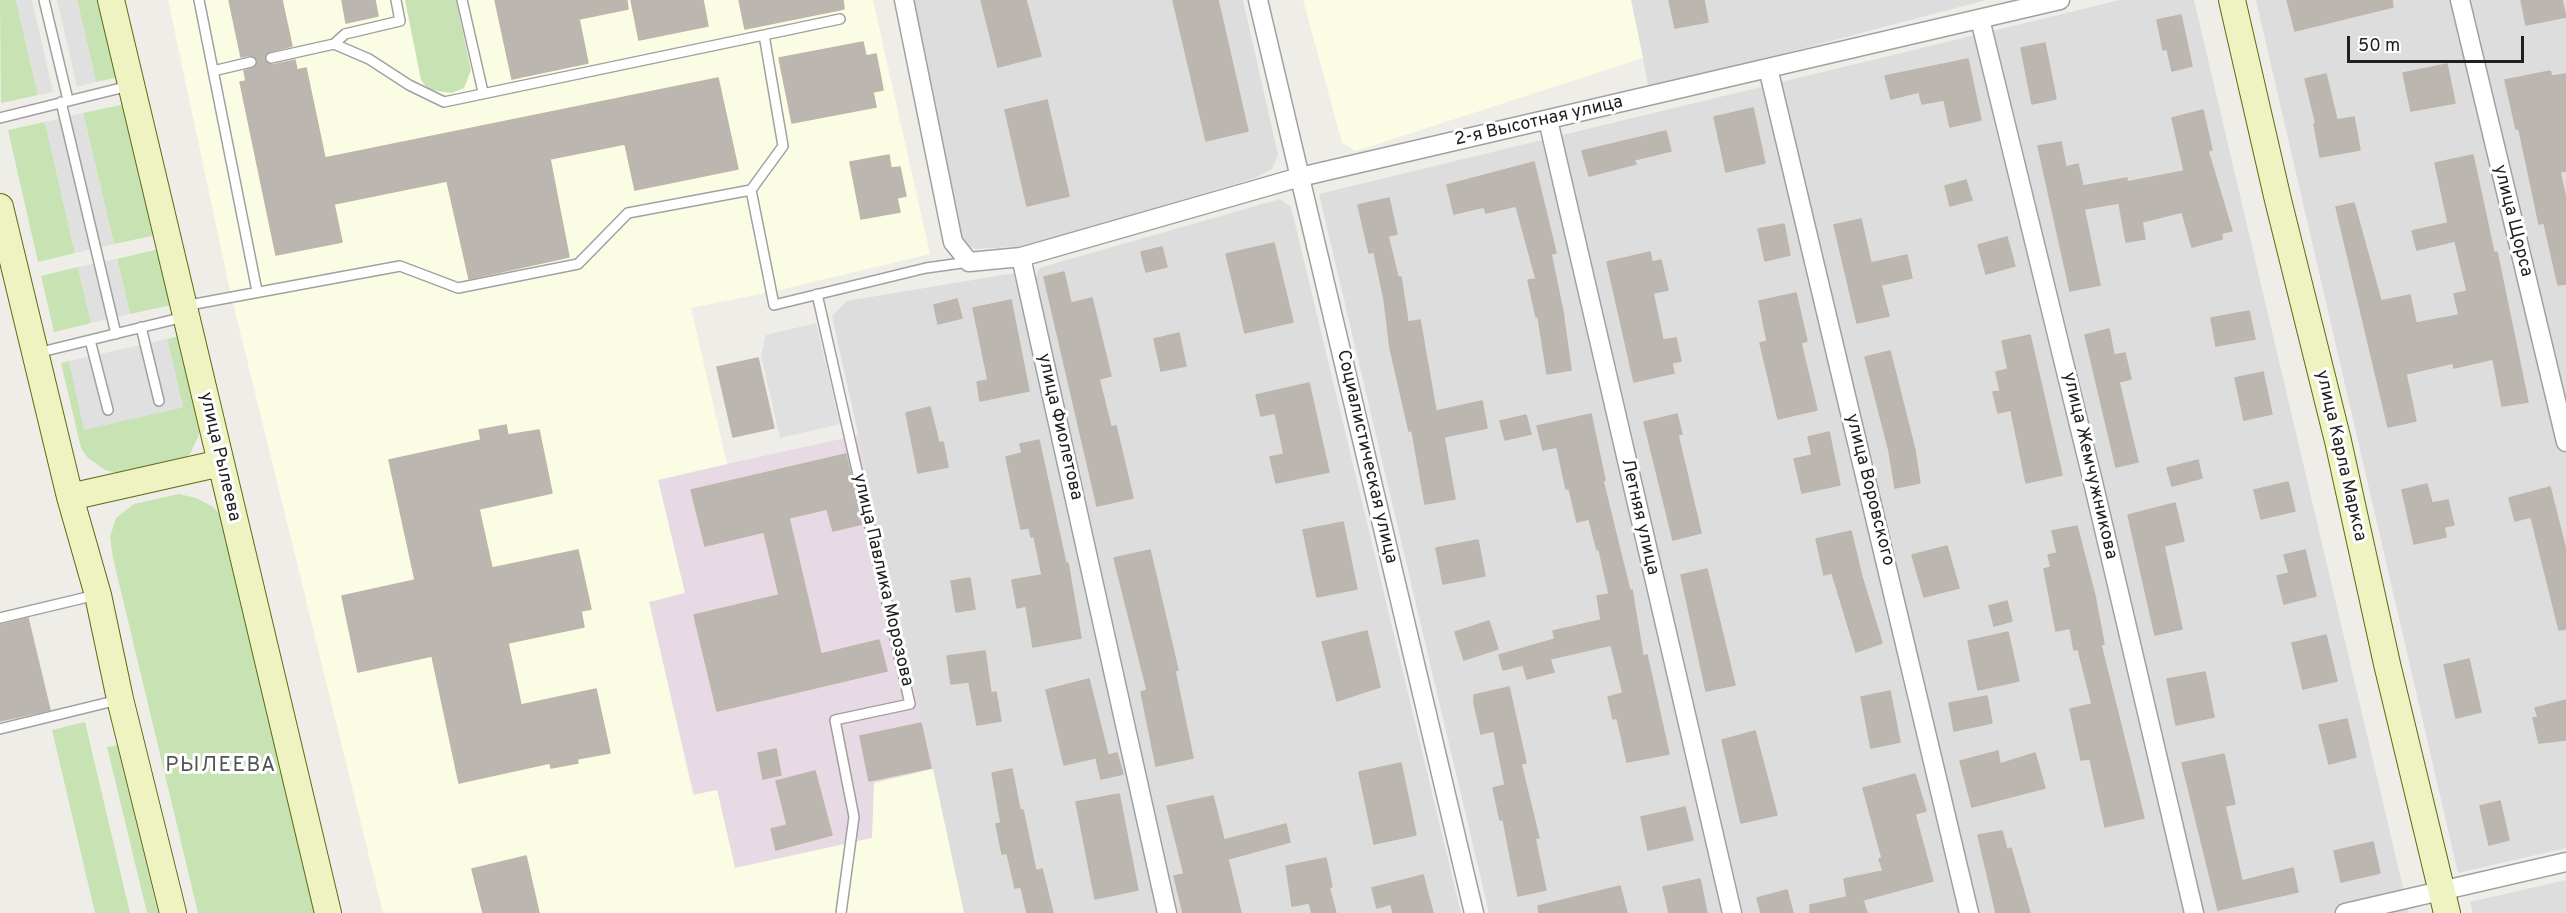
<!DOCTYPE html>
<html>
<head>
<meta charset="utf-8">
<style>
  body { margin:0 }
  #map { position:relative; width:2566px; height:913px; overflow:hidden; background:#efede7; font-family:Overpass,sans-serif }
  canvas { display:block }
  .scale { position:absolute; left:2347px; top:36px; width:177px; height:27px; box-sizing:border-box; border:3px solid #202020; border-top:0; padding-left:8px; font-size:18px; line-height:21px; white-space:nowrap; color:#202020; -webkit-text-stroke:4px #fff; paint-order:stroke }
</style>
</head>
<body>
<div id="map">
<canvas width="2566" height="913"></canvas>
<div class="scale">50 m</div>
</div>
<script>
const c = document.querySelector('canvas').getContext('2d');
c.lineJoin = 'round';
function paint(path, color) {
  c.fillStyle = color;
  c.fill(path, 'evenodd');
}
function poly(rows) {
  const path = new Path2D();
  for (const r of rows) {
    path.moveTo(r[0], r[1]);
    for (let i = 2; i < r.length; i += 2) path.lineTo(r[i], r[i + 1]);
  }
  return path;
}
function stroke(path, color, width, dash) {
  c.strokeStyle = color;
  c.lineWidth = width;
  c.lineCap = dash ? 'butt' : 'round';
  c.setLineDash(dash || []);
  c.stroke(path);
}
function drawText(font, color, halo, rows, align = 'center') {
  c.font = font + ' Overpass,sans-serif';
  c.lineWidth = 6;
  c.setLineDash([]);
  c.textBaseline = 'middle';
  c.strokeStyle = halo;
  c.fillStyle = color;
  for (const [text, x, y, turn = 0] of rows) {
    c.save();
    c.translate(x, y);
    c.rotate((+turn || 0) * Math.PI / 180);
    c.textAlign = isNaN(turn) ? turn : align;
    if (halo) c.strokeText(text, 0, 0);
    c.fillText(text, 0, 0);
    c.restore();
  }
}
const residential = poly([
  [913,0,1243,0,1278,155,1272,169,1255,178,1028,246,975,249,958,239],
  [1631,0,1986,0,1649,89],
  [2120,0,2194,0,2409,913,1489,913,1319,194],
  [2256,0,2566,0,2566,848,2458,873],
  [1280,199,1291,207,1461,913,1177,913,1035,280,1039,268],
  [1015,273,1160,913,964,913,832,316,847,301],
  [2566,880,2566,913,2473,913,2470,902]
]);
const industrial = poly([
  [859,435,933,769,874,783,873,838,735,868,717,790,694,795,649,602,684,593,658,479]
]);
const education = poly([
  [168,0,873,0,930,254,771,292,691,308,727,464,658,480,685,593,649,602,693,795,717,790,735,868,872,838,874,783,933,769,964,913,383,913,231,295],
  [1303,0,1631,0,1643,58,1356,151,1342,143]
]);
const grass = poly([
  [0,0,16,0,38,95,1,103],
  [77,0,101,0,119,77,96,82],
  [405,0,456,0,471,70,464,88,452,93,437,91,427,88,421,80],
  [125,104,156,235,114,244,83,113],
  [45,122,75,253,38,262,8,130],
  [159,249,172,305,130,314,117,259],
  [78,267,91,323,54,332,41,276],
  [179,336,201,426,198,437,190,454,179,462,126,475,105,470,87,457,81,448,61,363,69,361,85,429,183,407,167,339],
  [179,494,196,498,213,507,222,517,318,913,198,913,113,558,110,537,116,518,134,504],
  [85,722,130,913,95,913,52,730],
  [118,745,158,913,147,913,107,747]
]);
const parking = poly([
  [16,0,32,0,53,92,38,95],
  [57,0,77,0,96,82,77,87],
  [83,113,114,244,75,253,45,122],
  [117,259,130,314,91,323,78,267],
  [816,323,840,424,780,438,761,356,766,335],
  [167,339,183,407,84,430,69,361]
]);
const building = poly([
  [229,0,282,0,292,46,269,52,265,55,265,60,272,65,295,60,297,70,306,68,325,158,718,78,738,169,635,190,625,144,550,159,569,257,469,279,447,181,334,204,342,242,276,255,240,82,246,81,244,71,255,67,258,61,252,55,241,57,229,0],
  [342,0,375,0,378,16,346,23,342,0],
  [495,0,627,0,628,9,579,19,588,63,512,79,495,0],
  [631,0,703,0,708,26,639,40,631,0],
  [739,0,843,0,844,9,745,29,739,0],
  [981,0,1026,0,1041,56,998,67,981,0],
  [1173,0,1218,0,1248,131,1206,141,1173,0],
  [1669,0,1704,0,1708,22,1675,28,1669,0],
  [2287,0,2392,0,2393,7,2295,31,2287,0],
  [2521,0,2562,0,2566,17,2526,25,2521,0],
  [2181,15,2192,66,2172,71,2167,49,2163,50,2157,20,2181,15],
  [863,42,866,56,876,54,881,79,883,90,873,92,876,107,792,123,779,58,863,42],
  [2045,43,2056,99,2032,104,2021,48,2045,43],
  [1968,59,1981,120,1950,127,1944,100,1922,104,1919,92,1891,99,1885,76,1968,59],
  [2447,64,2455,103,2411,111,2403,73,2447,64],
  [2550,71,2552,76,2566,74,2566,171,2560,172,2566,199,2566,284,2558,285,2544,223,2539,224,2519,129,2516,129,2505,80,2550,71],
  [2326,74,2337,120,2354,117,2360,150,2320,157,2314,124,2316,124,2305,79,2326,74],
  [1047,100,1069,196,1027,206,1005,110,1047,100],
  [1753,108,1765,163,1726,172,1714,117,1753,108],
  [2203,110,2212,150,2208,151,2232,231,2222,233,2222,239,2192,247,2182,212,2142,222,2145,239,2126,242,2119,203,2084,209,2100,285,2070,291,2038,146,2061,142,2066,167,2078,164,2083,186,2127,178,2127,182,2184,171,2172,118,2203,110],
  [1666,131,1671,151,1634,160,1636,164,1589,176,1582,151,1666,131],
  [889,155,891,168,900,167,906,196,897,198,900,212,861,219,850,162,889,155],
  [2473,155,2494,253,2497,252,2528,402,2502,406,2493,359,2454,368,2453,363,2406,374,2416,421,2388,427,2336,207,2354,203,2381,301,2410,295,2416,323,2459,315,2454,294,2467,291,2455,241,2417,250,2412,231,2448,223,2435,163,2473,155],
  [1534,162,1556,253,1551,254,1563,312,1571,370,1547,374,1538,317,1536,317,1528,280,1536,279,1516,206,1486,213,1484,207,1454,214,1447,185,1534,162],
  [1966,180,1972,200,1950,206,1945,186,1966,180],
  [1389,198,1397,234,1388,236,1398,277,1401,277,1408,322,1420,320,1436,411,1482,401,1487,428,1444,437,1455,499,1425,504,1412,431,1409,431,1390,348,1384,299,1374,252,1369,253,1358,205,1389,198],
  [1861,219,1871,263,1907,255,1912,278,1881,285,1889,316,1857,323,1834,225,1861,219],
  [1784,224,1790,255,1765,261,1758,229,1784,224],
  [2007,237,2015,266,1986,274,1978,245,2007,237],
  [1274,243,1293,322,1245,333,1226,254,1274,243],
  [1162,247,1167,267,1146,272,1141,252,1162,247],
  [1650,252,1652,262,1661,260,1668,290,1653,293,1663,340,1676,338,1681,361,1672,363,1674,373,1634,382,1607,262,1650,252],
  [1064,272,1071,303,1092,298,1111,376,1099,379,1111,427,1116,426,1133,498,1097,506,1044,277,1064,272],
  [1796,293,1807,341,1801,343,1817,410,1778,419,1760,343,1767,341,1759,301,1796,293],
  [957,299,962,318,938,324,934,305,957,299],
  [1011,300,1029,391,980,401,977,382,988,380,973,308,1011,300],
  [2249,311,2255,339,2216,346,2211,318,2249,311],
  [2109,329,2114,355,2125,353,2131,379,2119,382,2138,462,2116,467,2085,335,2109,329],
  [1179,333,1186,366,1161,371,1154,339,1179,333],
  [2030,335,2062,475,2026,483,2011,410,1998,413,1993,392,2000,391,1996,372,2008,369,2002,341,2030,335],
  [1890,351,1915,450,1920,483,1895,488,1889,451,1865,357,1890,351],
  [758,358,774,428,733,437,717,367,758,358],
  [2263,372,2272,414,2244,420,2235,378,2263,372],
  [1309,383,1329,472,1276,483,1270,457,1284,454,1275,413,1261,416,1256,395,1309,383],
  [930,407,939,443,943,442,948,467,918,473,906,413,930,407],
  [1591,414,1605,480,1603,481,1630,591,1632,590,1643,656,1647,655,1669,754,1627,762,1617,718,1613,719,1608,697,1623,693,1611,645,1550,659,1554,672,1527,679,1523,665,1503,670,1499,655,1555,639,1553,631,1601,620,1597,596,1609,594,1599,549,1597,550,1589,519,1577,522,1569,488,1566,489,1557,447,1543,450,1537,426,1591,414],
  [1677,414,1682,434,1678,435,1701,533,1673,540,1644,422,1677,414],
  [1526,415,1531,434,1505,440,1500,421,1526,415],
  [506,425,508,435,539,430,552,493,479,509,492,568,578,550,591,609,581,611,584,627,508,643,521,705,596,689,610,753,577,759,578,763,551,768,550,763,459,783,432,656,358,672,342,596,415,580,389,460,481,440,479,430,506,425],
  [1829,432,1840,485,1802,493,1794,459,1812,455,1808,437,1829,432],
  [1039,440,1066,564,1068,563,1081,638,1033,647,1026,606,1017,608,1012,580,1042,575,1034,536,1031,537,1029,528,1021,529,1006,457,1022,453,1020,444,1039,440],
  [846,454,862,524,833,531,827,509,789,518,821,654,879,640,887,671,717,711,694,615,779,595,764,532,705,546,691,490,846,454],
  [2198,460,2202,478,2172,486,2167,468,2198,460],
  [2288,482,2295,511,2261,519,2254,490,2288,482],
  [2427,484,2432,503,2448,500,2454,525,2444,527,2446,537,2414,544,2402,490,2427,484],
  [2550,487,2566,550,2566,629,2559,630,2531,517,2515,521,2509,498,2550,487],
  [2175,503,2184,541,2164,546,2182,629,2155,635,2128,515,2175,503],
  [1343,522,1357,589,1317,597,1303,530,1343,522],
  [2077,526,2095,596,2104,644,2101,645,2144,818,2105,827,2090,759,2081,760,2070,709,2092,704,2078,649,2074,650,2070,628,2056,631,2044,569,2051,567,2048,555,2057,553,2052,531,2077,526],
  [1851,531,1862,577,1882,643,1856,652,1832,573,1824,575,1816,539,1851,531],
  [1478,540,1485,576,1443,584,1436,548,1478,540],
  [1947,546,1959,588,1924,597,1912,555,1947,546],
  [1150,550,1178,670,1175,671,1193,758,1156,766,1141,692,1147,690,1114,558,1150,550],
  [2305,550,2316,596,2284,604,2277,576,2289,573,2284,555,2305,550],
  [1707,569,1735,685,1706,691,1681,575,1707,569],
  [970,578,975,609,956,612,951,581,970,578],
  [2007,601,2012,621,1994,626,1989,606,2007,601],
  [28,618,50,710,0,721,0,625,28,618],
  [1489,621,1498,649,1464,660,1455,632,1489,621],
  [1367,631,1380,687,1337,701,1322,642,1367,631],
  [2008,632,2019,681,1978,690,1968,641,2008,632],
  [2326,635,2337,681,2303,689,2292,643,2326,635],
  [985,651,991,693,996,692,1001,721,977,725,969,682,951,684,947,656,985,651],
  [2469,659,2481,712,2456,718,2444,665,2469,659],
  [2205,672,2214,717,2176,725,2167,679,2205,672],
  [1089,679,1108,755,1064,765,1046,690,1089,679],
  [1509,687,1526,763,1521,764,1539,838,1535,838,1546,890,1518,896,1503,819,1500,820,1493,788,1505,785,1494,731,1481,734,1474,703,1474,695,1509,687],
  [1890,691,1900,742,1871,748,1861,697,1890,691],
  [1987,696,1992,723,1954,731,1949,703,1987,696],
  [2566,700,2566,740,2539,743,2533,718,2538,717,2535,708,2566,700],
  [2347,719,2356,757,2329,764,2319,725,2347,719],
  [921,723,931,768,869,781,860,736,921,723],
  [1755,731,1777,815,1741,823,1722,740,1755,731],
  [776,749,781,775,763,779,758,753,776,749],
  [1998,751,2000,764,2035,753,2045,788,1972,807,1960,761,1998,751],
  [1117,753,1123,774,1101,779,1096,758,1117,753],
  [2224,754,2235,804,2225,806,2242,881,2293,868,2298,892,2218,910,2182,763,2224,754],
  [1401,763,1416,835,1374,844,1359,772,1401,763],
  [1012,769,1020,810,1023,810,1036,871,1042,869,1053,913,1027,913,1021,887,1015,888,1007,853,1002,854,996,824,1001,823,992,773,1012,769],
  [815,771,832,835,776,850,771,829,787,825,776,781,815,771],
  [1915,774,1926,811,1915,814,1933,881,1863,900,1867,913,1810,913,1810,905,1847,897,1844,879,1883,871,1879,859,1882,858,1863,788,1915,774],
  [1119,794,1138,890,1095,899,1076,802,1119,794],
  [1213,796,1224,840,1286,824,1290,842,1228,859,1241,913,1183,913,1174,876,1184,874,1167,806,1213,796],
  [2500,801,2509,840,2489,845,2480,806,2500,801],
  [1685,807,1693,840,1648,850,1641,817,1685,807],
  [2002,831,2007,850,2011,848,2030,913,1996,913,1978,835,2002,831],
  [2373,842,2380,873,2341,882,2334,851,2373,842],
  [526,856,539,913,483,913,472,869,526,856],
  [1326,858,1332,887,1329,887,1336,913,1312,913,1309,903,1292,906,1286,866,1326,858],
  [1423,875,1433,913,1393,913,1391,904,1377,908,1372,888,1423,875],
  [1700,879,1707,913,1669,913,1663,887,1700,879],
  [1620,886,1627,913,1539,913,1538,906,1620,886],
  [1787,890,1793,913,1761,913,1757,898,1787,890]
]);
const lane = poly([
  [44,0,68,100],
  [199,0,257,291],
  [462,0,483,92],
  [764,35,840,19],
  [334,44,369,59,409,85,444,102,764,35,783,146,751,190],
  [271,58,334,44,345,34,400,21,396,0],
  [213,71,251,62],
  [61,102,116,334],
  [0,118,129,86],
  [817,294,910,704,835,720,854,817,841,913],
  [184,306,400,266,458,288,578,264,628,213,751,190,774,305,926,268,969,262],
  [141,327,159,401],
  [90,340,108,410],
  [37,353,184,317],
  [0,618,96,595],
  [0,729,118,700]
]);
const street = poly([
  [904,0,953,242,969,262,1021,257,1300,177,2060,0],
  [1258,0,1474,913],
  [2460,0,2566,442],
  [1980,19,2093,482,2194,913],
  [1768,68,1969,913],
  [1548,120,1732,913],
  [1021,257,1167,913],
  [2345,913,2566,862]
]);
const secondary = poly([
  [111,0,328,913],
  [2232,0,2278,200,2338,441,2387,664,2447,913],
  [0,207,70,497,98,595,120,699,173,913],
  [70,497,221,463]
]);
const streetNames = [
  ["2-я Высотная улица",1539,122,-13],
  ["улица Щорса",2512,221,76],
  ["улица Фиолетова",1059,427,77],
  ["улица Карла Маркса",2340,456,77],
  ["улица Рылеева",219,457,77],
  ["Социалистическая улица",1366,457,77],
  ["улица Жемчужникова",2089,466,77],
  ["улица Воровского",1869,490,76],
  ["Летняя улица",1639,517,77],
  ["улица Павлика Морозова",882,580,77]
];
const quarterNames = [
  ["РЫЛЕЕВА",221,767]
];
paint(residential, '#ddd');
paint(industrial, '#e7dae4');
paint(education, '#fafce4');
paint(grass, '#c8e3b3');
paint(parking, '#e0e0e0');
paint(building, '#bcb6b0');
stroke(building, '#bfb5ab', 1.5);
stroke(lane, '#a1a1a1', 12);
stroke(street, '#a1a1a1', 21);
stroke(secondary, '#5d6b12', 28);
stroke(lane, '#fff', 9);
stroke(street, '#fff', 18);
stroke(secondary, '#eef3c1', 26);
drawText('18px', '#202020', '#fff', streetNames);
c.letterSpacing = '1.5px';
drawText('21px', '#535353', '#fff', quarterNames);
c.letterSpacing = '0px';
</script>
</body>
</html>
